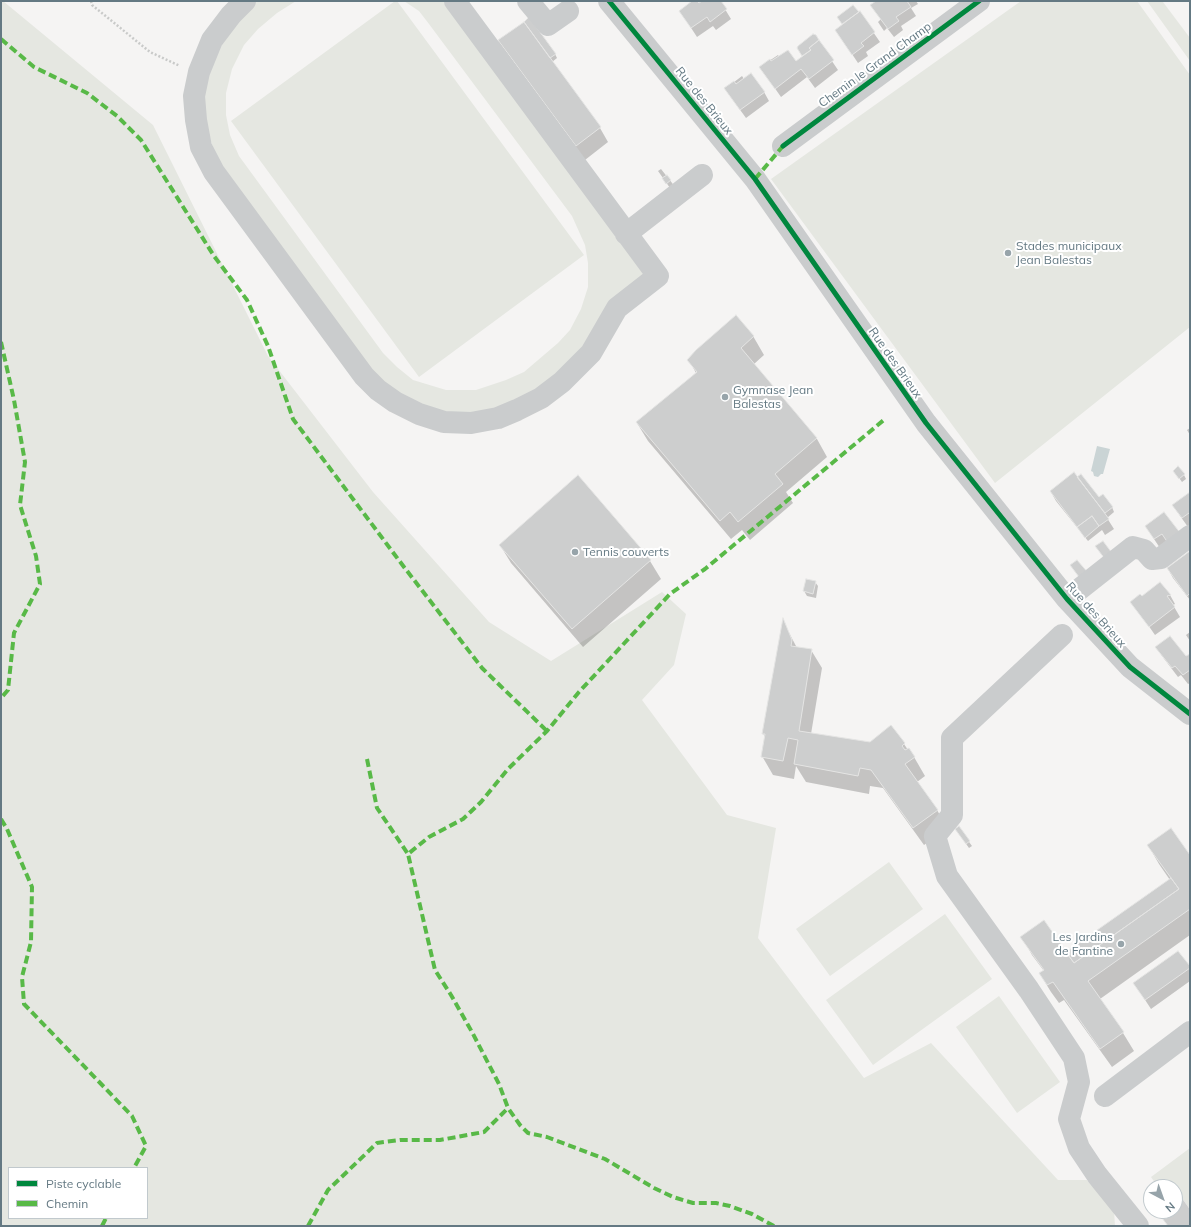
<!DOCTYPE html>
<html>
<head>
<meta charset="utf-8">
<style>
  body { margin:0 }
  #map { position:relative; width:1191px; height:1227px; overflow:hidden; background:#f5f4f3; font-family:Mulish,sans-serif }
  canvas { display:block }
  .frame { position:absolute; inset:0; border:2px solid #647983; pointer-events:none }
  .legend { position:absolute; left:8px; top:1167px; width:140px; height:52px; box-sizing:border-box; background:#fff; border:1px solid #c1c9cd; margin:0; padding:5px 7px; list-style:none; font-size:12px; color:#647983 }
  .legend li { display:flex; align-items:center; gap:8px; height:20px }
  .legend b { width:20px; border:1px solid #c1c9cd }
  .north { position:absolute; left:1143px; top:1179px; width:40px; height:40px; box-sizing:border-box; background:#fff; border:1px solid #c1c9cd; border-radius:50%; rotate:139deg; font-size:11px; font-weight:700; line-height:16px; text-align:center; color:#647983 }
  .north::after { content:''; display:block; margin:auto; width:14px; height:18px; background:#97a4aa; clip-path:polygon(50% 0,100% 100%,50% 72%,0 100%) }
</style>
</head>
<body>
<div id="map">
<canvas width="1191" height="1227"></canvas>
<div class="frame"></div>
<ul class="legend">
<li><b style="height:5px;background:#00873e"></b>Piste cyclable</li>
<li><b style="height:5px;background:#58b947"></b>Chemin</li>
</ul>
<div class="north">N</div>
</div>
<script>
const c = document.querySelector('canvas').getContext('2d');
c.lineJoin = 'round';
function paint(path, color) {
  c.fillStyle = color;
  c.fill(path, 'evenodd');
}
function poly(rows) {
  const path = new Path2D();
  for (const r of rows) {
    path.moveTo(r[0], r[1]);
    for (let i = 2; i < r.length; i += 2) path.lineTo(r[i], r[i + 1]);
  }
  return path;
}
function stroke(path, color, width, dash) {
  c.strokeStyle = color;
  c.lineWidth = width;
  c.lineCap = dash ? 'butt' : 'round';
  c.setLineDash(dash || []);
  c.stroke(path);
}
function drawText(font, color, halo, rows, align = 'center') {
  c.font = font + ' Mulish,sans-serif';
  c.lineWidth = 4;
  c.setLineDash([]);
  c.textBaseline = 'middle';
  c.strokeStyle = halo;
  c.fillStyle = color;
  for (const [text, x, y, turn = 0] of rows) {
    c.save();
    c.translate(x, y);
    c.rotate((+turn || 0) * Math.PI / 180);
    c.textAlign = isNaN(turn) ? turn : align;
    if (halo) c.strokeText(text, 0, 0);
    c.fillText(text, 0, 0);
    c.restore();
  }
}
const green = poly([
  [1,1,3,1,153,125,268,356,373,492,489,622,551,661,662,592,686,614,674,665,642,700,727,815,776,828,758,938,864,1078,931,1043,1058,1180,1087,1180,1114,1211,1115,1226,1,1226],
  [9,1168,147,1168,147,1218,9,1218],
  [254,1,296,1,277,13,258,29,244,45,232,69,226,93,226,115,230,135,239,156,383,353,397,367,413,380,446,390,476,390,506,380,524,372,558,343,570,330,581,309,588,287,588,263,585,245,572,216,429,24,419,11,404,1,446,1,649,275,597,334,565,372,495,413,436,415,381,386,219,170,202,109,209,62],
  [395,1,397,1,584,255,419,377,231,121],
  [1021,1,1137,1,1190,75,1190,327,995,483,771,179],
  [1147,1,1163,1,1163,2,1190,38,1190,61],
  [889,862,923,909,830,976,796,929],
  [945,914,992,979,873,1065,826,1000],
  [999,996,1060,1082,1017,1113,956,1027],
  [1190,1148,1190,1209,1172,1184,1167,1187,1158,1187,1151,1177]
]);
const water = poly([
  [1097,446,1110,449,1103,474,1101,474,1098,477,1094,476,1093,472,1091,471]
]);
const shadow = poly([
  [694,1,698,3,698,1,720,1,731,19,716,30,713,26,697,37,680,11],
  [877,1,916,1,918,4,911,8,916,16,901,26,903,30,894,37,887,28,884,31,878,22,881,19,871,5],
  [860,13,880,42,866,52,868,56,858,63,836,30,843,25,841,22],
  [524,23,555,54,557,58,552,62,600,128,608,142,585,160,495,44],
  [815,36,838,70,815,88,807,77,781,97,760,67,778,55,779,57,795,63,804,57,798,48],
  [742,76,744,79,764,92,769,101,746,118,725,89],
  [661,169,676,188,675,195,658,171],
  [753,336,764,355,754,364,817,439,827,457,786,492,793,503,750,540,742,530,731,539,648,441,637,423,696,373,689,360],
  [1190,428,1190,435,1187,430],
  [1177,475,1184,475,1186,479,1182,482],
  [578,477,650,561,661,579,583,647,511,563,500,545],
  [1051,492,1099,498,1112,507,1114,512,1107,518,1114,529,1105,535,1102,530,1088,541,1056,501],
  [1190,493,1190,525,1188,527,1173,506],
  [1146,527,1180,534,1160,548],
  [1190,552,1190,600,1173,578,1168,569],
  [815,582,818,586,816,598,807,596,804,591],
  [1170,595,1175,604,1173,605,1180,617,1155,635,1132,602,1142,597],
  [783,621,797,648,811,650,822,668,811,734,870,743,904,744,908,750,914,757,925,776,917,782,937,810,948,829,924,845,883,788,870,786,869,794,806,782,796,766,794,779,773,775,762,756,765,738,763,733],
  [1190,632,1190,641,1186,635],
  [1157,647,1186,658,1190,655,1190,683,1188,684,1181,675,1178,677,1162,656],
  [959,828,972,846,969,848,959,834],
  [1148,845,1190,856,1190,935,1100,999,1123,1033,1134,1051,1112,1067,1064,1000,1059,1003,1051,992,1040,974,1044,971,1032,955,1022,937,1066,953,1170,880,1159,864],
  [1190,968,1190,981,1151,1009,1134,983]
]);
const building = poly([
  [692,1,697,1,699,3,702,1,721,1,727,9,710,22,707,17,691,28,679,11,692,1],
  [876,1,907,1,911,7,896,17,899,21,888,29,870,5,876,1],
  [853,5,859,12,842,24,837,17,853,5],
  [860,11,875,32,861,43,864,46,852,55,835,30,860,11],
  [529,17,556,54,550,58,524,22,529,17],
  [524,22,601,127,576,146,498,40,524,22],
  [813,34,816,35,819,40,809,48,811,50,802,56,797,48,798,46,813,34],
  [819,40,834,60,809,79,801,69,775,89,759,67,770,59,771,61,788,50,796,61,811,50,809,48,819,40],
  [751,73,765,92,740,110,724,88,734,81,736,84,751,73],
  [667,175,671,180,666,184,662,178,667,175],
  [736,315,754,336,741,348,817,438,775,474,783,484,738,522,730,512,720,521,636,422,697,372,687,360,696,350,736,315],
  [1178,466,1185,474,1179,479,1173,471,1178,466],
  [1074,472,1109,519,1099,526,1092,516,1077,527,1050,491,1074,472],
  [1081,474,1099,497,1103,494,1113,507,1105,513,1077,477,1081,474],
  [578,475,651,560,572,629,499,545,578,475],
  [1190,492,1190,514,1189,513,1182,518,1172,505,1190,492],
  [1164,512,1181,534,1168,543,1162,534,1154,539,1145,526,1164,512],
  [1092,516,1099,526,1085,538,1077,527,1092,516],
  [1103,541,1112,553,1105,559,1095,546,1103,541],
  [1190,551,1190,593,1187,596,1167,568,1190,551],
  [1077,560,1090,575,1082,581,1070,565,1077,560],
  [806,579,816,581,813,594,803,591,806,579],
  [1160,582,1171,595,1167,596,1175,607,1149,627,1130,602,1140,594,1142,596,1160,582],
  [783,618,792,640,791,646,812,649,799,731,870,742,891,725,905,743,902,746,905,750,909,748,915,757,905,764,938,810,913,828,871,770,860,768,858,776,794,764,798,740,788,738,783,761,761,757,765,734,762,734,783,618],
  [1170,636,1186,656,1190,654,1190,670,1183,675,1175,666,1172,668,1155,647,1170,636],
  [959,826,970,841,966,844,955,829,959,826],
  [1171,828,1190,855,1190,909,1088,981,1124,1032,1100,1049,1053,982,1047,985,1039,973,1044,970,1020,937,1044,920,1074,963,1179,889,1147,845,1171,828],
  [1171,878,1179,889,1074,963,1066,952,1171,878],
  [1178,951,1190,966,1190,968,1145,1000,1133,983,1178,951],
  [1175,1188,1190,1209,1190,1226,1168,1226,1159,1214,1164,1211,1175,1211,1175,1188]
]);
const path = poly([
  [91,1,92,5,150,52,180,66]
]);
const minor = poly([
  [245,1,231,15,212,40,199,72,194,96,196,120,201,147,214,172,364,376,378,390,395,402,419,414,444,422,471,423,498,418,517,410,541,398,562,382,591,353,617,308,658,276,455,1],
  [528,1,548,25,568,11],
  [609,1,755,179,926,423,1067,599,1130,667,1190,714],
  [783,146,979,1],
  [626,234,702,175],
  [1067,599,1133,547,1144,550,1152,559,1161,558,1190,536],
  [1062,635,952,738,952,815,935,836,947,876,1029,990,1074,1058,1079,1082,1069,1119,1079,1148,1097,1175,1138,1226],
  [1105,1096,1190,1032]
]);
const quiet = poly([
  [1,39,34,67,87,93,117,116,141,140,214,256,247,300,268,346,293,419,404,567,482,668,547,731],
  [755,179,783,146],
  [1,342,14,400,25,462,20,505,36,556,40,584,14,633,8,690,1,698],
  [367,759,377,808,408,854],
  [1,819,7,829,32,887,31,942,22,977,24,1004,132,1116,146,1146,134,1168],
  [102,1226,106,1218],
  [308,1226,328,1190,377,1143,400,1140,440,1140,484,1132,508,1108],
  [774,1226,752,1214,730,1206,716,1203,693,1203,673,1197,654,1188,605,1159,547,1137,528,1133,520,1125,508,1108,499,1084,472,1032,451,995,435,970,408,854,429,837,463,819,481,802,508,769,547,731,579,692,670,594,705,569,885,419]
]);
const cycleway = poly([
  [609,1,755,179,926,423,1067,599,1130,667,1190,714],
  [783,146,979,1]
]);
const markers = [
  [1008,253,4,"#97a4aa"],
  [725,397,4,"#97a4aa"],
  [575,552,4,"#97a4aa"],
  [1121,944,4,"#97a4aa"]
];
const streetNames = [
  ["Chemin le Grand Champ",875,65,-36],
  ["Rue des Brieux",704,101,51],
  ["Rue des Brieux",895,363,55],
  ["Rue des Brieux",1096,615,48]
];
const poiNames = [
  ["Stades municipaux",1016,246],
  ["Jean Balestas",1016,260],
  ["Gymnase Jean",733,390],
  ["Balestas",733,404],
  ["Tennis couverts",583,552],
  ["Les Jardins",1113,937,"right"],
  ["de Fantine",1113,951,"right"]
];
paint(green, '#e5e7e1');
paint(water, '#cad4d5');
paint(shadow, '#0003');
paint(building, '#cdcece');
stroke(building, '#e4e4e3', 1);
stroke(path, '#c9cac9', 2.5, [2, 2]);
stroke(minor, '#cacccd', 22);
stroke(quiet, '#58b947', 4, [8, 4]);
stroke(cycleway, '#00873e', 5);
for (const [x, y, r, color] of markers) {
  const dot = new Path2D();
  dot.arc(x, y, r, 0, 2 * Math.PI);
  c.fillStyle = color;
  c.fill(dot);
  stroke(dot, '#fff', 1.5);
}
drawText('12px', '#647983', '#fff', streetNames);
drawText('12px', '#647983', '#fff', poiNames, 'left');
</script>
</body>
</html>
